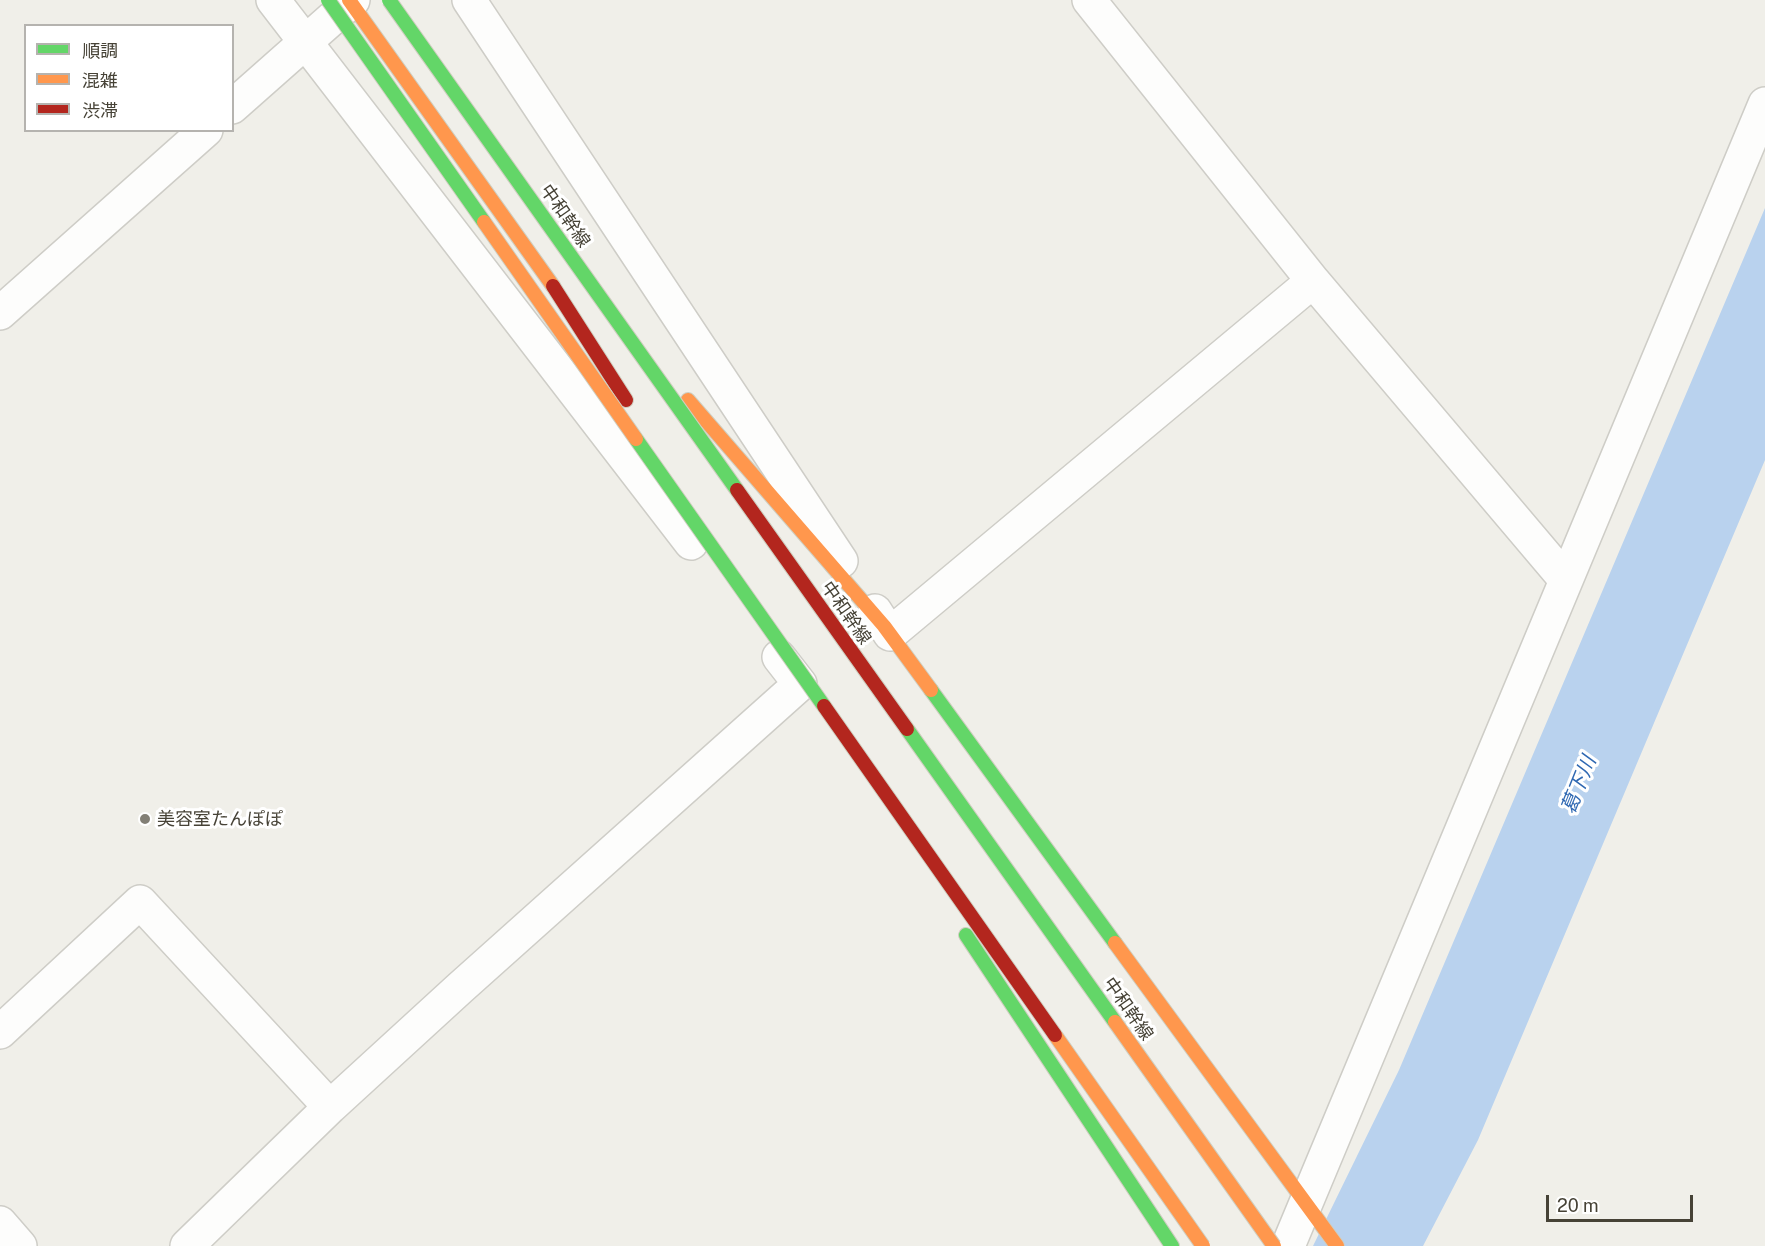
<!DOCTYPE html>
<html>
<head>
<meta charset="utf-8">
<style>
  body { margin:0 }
  #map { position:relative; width:1765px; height:1246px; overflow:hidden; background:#f0efe9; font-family:"Public Sans","Noto Sans JP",sans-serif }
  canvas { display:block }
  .legend { position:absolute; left:24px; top:24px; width:210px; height:108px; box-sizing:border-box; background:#fff; border:2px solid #b5b3af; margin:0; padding:8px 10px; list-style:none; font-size:18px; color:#464236 }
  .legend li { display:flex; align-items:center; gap:12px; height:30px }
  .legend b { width:30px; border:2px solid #b5b3af }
  .scale { position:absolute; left:1546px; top:1195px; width:147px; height:27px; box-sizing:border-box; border:3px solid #464236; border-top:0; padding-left:8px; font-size:18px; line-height:21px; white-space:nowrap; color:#464236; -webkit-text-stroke:4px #fff; paint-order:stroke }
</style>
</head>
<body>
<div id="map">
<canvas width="1765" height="1246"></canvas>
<ul class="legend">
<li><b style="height:8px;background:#63d668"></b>順調</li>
<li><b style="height:8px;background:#ff974d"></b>混雑</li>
<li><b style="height:8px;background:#b3261e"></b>渋滞</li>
</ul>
<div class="scale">20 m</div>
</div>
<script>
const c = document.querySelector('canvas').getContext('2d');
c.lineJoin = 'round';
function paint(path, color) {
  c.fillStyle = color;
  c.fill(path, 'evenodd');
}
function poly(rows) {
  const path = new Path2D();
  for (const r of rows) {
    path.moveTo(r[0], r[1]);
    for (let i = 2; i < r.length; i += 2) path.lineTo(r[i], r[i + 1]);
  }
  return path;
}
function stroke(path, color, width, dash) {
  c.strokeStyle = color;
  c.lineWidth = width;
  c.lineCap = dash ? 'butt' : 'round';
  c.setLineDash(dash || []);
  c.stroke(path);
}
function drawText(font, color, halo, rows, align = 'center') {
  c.font = font + ' "Public Sans","Noto Sans JP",sans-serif';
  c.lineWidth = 6;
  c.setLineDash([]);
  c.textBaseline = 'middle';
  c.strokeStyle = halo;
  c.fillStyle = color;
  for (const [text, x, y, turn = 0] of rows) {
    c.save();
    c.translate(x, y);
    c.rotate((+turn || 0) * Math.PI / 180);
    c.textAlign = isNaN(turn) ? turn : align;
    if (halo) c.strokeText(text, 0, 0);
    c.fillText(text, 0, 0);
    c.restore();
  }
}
const water = poly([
  [1765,208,1765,460,1478,1140,1423,1246,1313,1246,1399,1070]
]);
const street = poly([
  [273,0,691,543],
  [469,0,841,561],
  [232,107,353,0],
  [1313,281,1566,580],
  [0,313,206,130],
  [875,611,890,634,1313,281,1089,0],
  [0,1032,140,902,330,1107],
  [0,1223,20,1246],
  [187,1246,330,1107,460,988,800,684,779,657],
  [1288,1246,1765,104]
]);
const fast = poly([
  [931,690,1115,943],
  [966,935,1172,1246]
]);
const slow = poly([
  [349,0,553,286],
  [688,400,884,626,931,690],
  [1115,943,1337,1246]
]);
const jam = poly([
  [553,286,626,400]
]);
const fastBridge = poly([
  [328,0,484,222],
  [389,0,737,490],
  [636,439,824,706],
  [907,729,1115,1022]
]);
const slowBridge = poly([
  [484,222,636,439],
  [1115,1022,1274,1246],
  [1055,1035,1203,1246]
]);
const jamBridge = poly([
  [737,490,907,729],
  [824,706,1055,1035]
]);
const markers = [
  [145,819,6,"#827f75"]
];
const streetNames = [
  ["中和幹線",565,216,55],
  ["中和幹線",846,613,55],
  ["中和幹線",1128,1009,55]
];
const poiNames = [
  ["美容室たんぽぽ",157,819]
];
const waterNames = [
  ["葛下川",1579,785,-68]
];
paint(water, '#b9d2ee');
stroke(street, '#cecdc7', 36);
stroke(fast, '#cfcec0', 16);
stroke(slow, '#cfcec0', 16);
stroke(jam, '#cfcec0', 16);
stroke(street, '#fdfdfc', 33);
stroke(fast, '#63d668', 14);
stroke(slow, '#ff974d', 14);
stroke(jam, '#b3261e', 14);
stroke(fastBridge, '#cfcec0', 16, []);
stroke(slowBridge, '#cfcec0', 16, []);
stroke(jamBridge, '#cfcec0', 16, []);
stroke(fastBridge, '#63d668', 14);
stroke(slowBridge, '#ff974d', 14);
stroke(jamBridge, '#b3261e', 14);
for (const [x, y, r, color] of markers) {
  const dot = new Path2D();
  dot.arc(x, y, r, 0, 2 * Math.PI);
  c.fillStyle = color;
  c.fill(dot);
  stroke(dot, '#fff', 2);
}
drawText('18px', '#464236', '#fff', streetNames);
drawText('18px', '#464236', '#fff', poiNames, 'left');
drawText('italic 20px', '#2f68b2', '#fff', waterNames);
</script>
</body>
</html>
